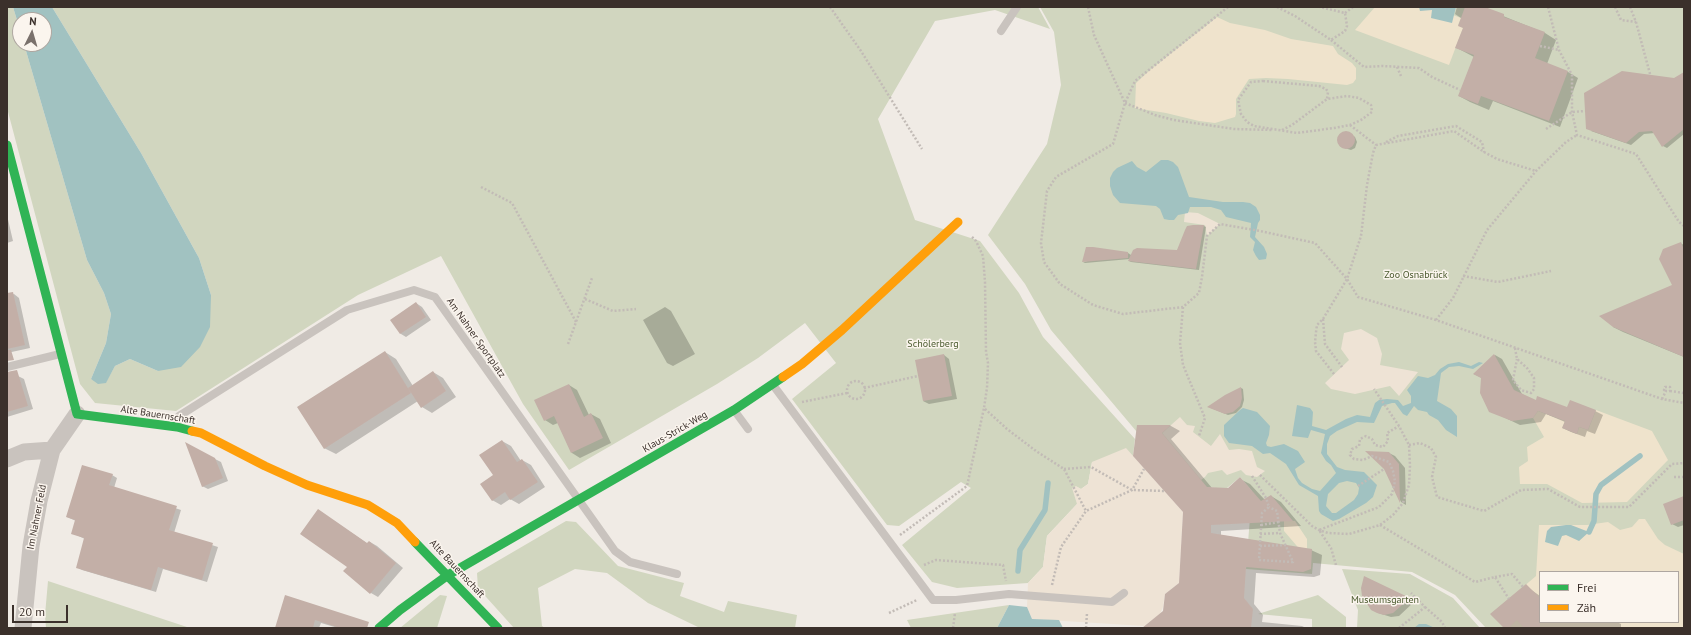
<!DOCTYPE html>
<html>
<head>
<meta charset="utf-8">
<style>
  body { margin:0 }
  #map { position:relative; width:1691px; height:635px; overflow:hidden; background:#f0ebe5; font-family:"PT Sans",sans-serif }
  canvas { display:block }
  .frame { position:absolute; inset:0; border:8px solid #3b302b; pointer-events:none }
  .legend { position:absolute; left:1539px; top:571px; width:140px; height:52px; box-sizing:border-box; background:#fbf5ee; border:1px solid #aea6a0; margin:0; padding:5px 7px; list-style:none; font-size:12px; color:#3b302b }
  .legend li { display:flex; align-items:center; gap:8px; height:20px }
  .legend b { width:20px; border:1px solid #aea6a0 }
  .north { position:absolute; left:12px; top:12px; width:40px; height:40px; box-sizing:border-box; background:#fbf5ee; border:1px solid #aea6a0; border-radius:50%; rotate:5deg; font-size:11px; font-weight:700; line-height:16px; text-align:center; color:#3b302b }
  .north::after { content:''; display:block; margin:auto; width:14px; height:18px; background:#7a716c; clip-path:polygon(50% 0,100% 100%,50% 72%,0 100%) }
  .scale { position:absolute; left:12px; top:605px; width:56px; height:18px; box-sizing:border-box; border:2px solid #3b302b; border-top:0; padding-left:5px; font-size:12px; line-height:14px; white-space:nowrap; color:#3b302b; -webkit-text-stroke:3px #fbf5ee; paint-order:stroke }
</style>
</head>
<body>
<div id="map">
<canvas width="1691" height="635"></canvas>
<div class="frame"></div>
<ul class="legend">
<li><b style="height:5px;background:#30b455"></b>Frei</li>
<li><b style="height:5px;background:#ff9f0a"></b>Zäh</li>
</ul>
<div class="north">N</div>
<div class="scale">20 m</div>
</div>
<script>
const c = document.querySelector('canvas').getContext('2d');
c.lineJoin = 'round';
function paint(path, color) {
  c.fillStyle = color;
  c.fill(path, 'evenodd');
}
function poly(rows) {
  const path = new Path2D();
  for (const r of rows) {
    if (r.length === 3) {
      path.moveTo(r[0] + r[2], r[1]);
      path.arc(r[0], r[1], r[2], 0, 2 * Math.PI);
      continue;
    }
    path.moveTo(r[0], r[1]);
    for (let i = 2; i < r.length; i += 2) path.lineTo(r[i], r[i + 1]);
  }
  return path;
}
function stroke(path, color, width, dash) {
  c.strokeStyle = color;
  c.lineWidth = width;
  c.lineCap = dash ? 'butt' : 'round';
  c.setLineDash(dash || []);
  c.stroke(path);
}
function drawText(font, color, halo, rows, align = 'center') {
  c.font = font + ' "PT Sans",sans-serif';
  c.lineWidth = 3;
  c.setLineDash([]);
  c.textBaseline = 'middle';
  c.strokeStyle = halo;
  c.fillStyle = color;
  for (const [text, x, y, turn = 0] of rows) {
    c.save();
    c.translate(x, y);
    c.rotate((+turn || 0) * Math.PI / 180);
    c.textAlign = isNaN(turn) ? turn : align;
    if (halo) c.strokeText(text, 0, 0);
    c.fillText(text, 0, 0);
    c.restore();
  }
}
const green = poly([
  [7,7,13,7,20,30,20,44,24,44,87,260,104,293,111,314,106,343,91,379,106,382,115,366,130,359,158,371,211,295,199,258,141,153,52,7,1038,7,1050,29,995,10,935,21,878,119,915,220,980,241,1019,293,1043,337,1135,439,1133,456,1092,462,1088,484,1081,489,1077,487,1077,504,1047,536,1043,567,1028,583,957,588,932,582,902,545,971,488,961,482,899,526,887,525,792,399,836,363,805,323,758,358,717,384,569,470,523,404,441,256,358,295,176,411,95,403,80,384,7,108],
  [1040,7,1684,7,1684,628,1486,628,1455,595,1412,572,1313,563,1312,574,1246,569,1252,491,1240,477,1226,489,1206,487,1158,457,1051,330,1025,284,988,235,1047,144,1061,85,1054,32],
  [1540,572,1678,572,1678,622,1540,622],
  [566,521,576,522,618,566,684,583,680,596,724,612,728,601,797,615,795,628,700,628,648,603,607,573,575,569,538,588,542,626,545,628,514,628,478,588,477,573],
  [1342,569,1410,574,1453,598,1480,628,1357,628,1358,610],
  [48,581,190,628,46,628,45,615],
  [440,595,447,596,437,628,400,628],
  [1318,595,1346,617,1346,628,1312,628,1312,619,1258,614],
  [1009,605,997,628,911,628,907,620]
]);
const sand = poly([
  [1375,7,1456,7,1453,15,1461,18,1458,25,1463,28,1449,65,1355,30],
  [1217,17,1230,23,1265,30,1291,39,1333,46,1338,54,1352,63,1356,68,1356,79,1353,83,1347,85,1288,79,1266,78,1249,79,1236,99,1236,114,1235,117,1215,123,1199,121,1166,113,1135,108,1136,83,1150,70],
  [1596,410,1652,431,1668,460,1627,502,1582,503,1547,484,1520,484,1519,467,1528,461,1527,447,1544,437,1533,418,1538,411,1565,421,1562,428,1577,434,1579,427,1588,430],
  [1639,519,1645,519,1658,539,1665,545,1684,554,1684,628,1504,628,1509,599,1536,576,1539,525,1587,525,1608,522,1620,530,1632,527],
  [1540,572,1678,572,1678,622,1540,622],
  [1284,521,1295,521,1307,539,1307,548,1302,552,1284,531]
]);
const plaza = poly([
  [1185,212,1198,213,1220,224,1207,236,1205,225,1184,222],
  [1361,329,1377,338,1382,354,1380,365,1418,372,1399,396,1390,386,1355,394,1331,389,1325,383,1349,360,1341,349,1344,333],
  [1180,417,1187,425,1195,426,1193,432,1211,446,1220,434,1229,450,1239,449,1252,451,1257,467,1265,471,1257,477,1246,475,1241,470,1227,475,1222,470,1208,473,1205,477,1201,480,1162,433],
  [1126,448,1183,512,1179,583,1165,594,1163,607,1160,614,1144,626,1032,619,1027,607,1028,583,1043,567,1047,536,1077,504,1072,488,1076,486,1081,489,1088,484,1092,462]
]);
const water = poly([
  [13,7,52,7,141,153,199,258,211,295,210,327,200,347,181,367,158,371,130,359,115,366,106,383,98,384,91,379,106,343,111,314,104,293,87,260,24,44,44,44,44,20,20,20,20,30],
  [1419,7,1456,7,1452,23,1431,18,1432,10,1420,11],
  [1161,160,1168,160,1173,162,1178,167,1189,197,1223,202,1243,202,1250,203,1256,207,1260,215,1260,220,1258,223,1255,237,1264,247,1267,254,1266,259,1259,260,1256,256,1253,250,1255,242,1250,237,1251,223,1226,217,1221,210,1211,207,1190,207,1188,213,1178,215,1174,220,1169,220,1164,219,1160,209,1156,206,1120,203,1113,195,1110,186,1110,178,1113,172,1117,168,1132,161,1137,167,1146,172],
  [1459,362,1471,366,1479,362,1483,363,1473,369,1459,366,1449,367,1441,373,1437,401,1451,409,1457,416,1457,437,1446,430,1438,420,1429,415,1427,412,1418,410,1414,406,1407,416,1403,414,1395,403,1392,403,1382,406,1374,423,1357,422,1337,431,1330,436,1327,444,1327,454,1337,467,1345,470,1364,472,1377,485,1373,497,1366,503,1339,519,1333,521,1321,514,1319,511,1318,496,1299,485,1286,464,1270,453,1263,454,1252,446,1229,443,1224,436,1224,425,1240,410,1243,408,1257,412,1270,426,1269,435,1266,443,1267,446,1271,447,1284,444,1298,451,1305,462,1295,469,1298,478,1302,483,1312,489,1320,491,1336,473,1331,465,1326,461,1321,453,1325,434,1311,430,1308,438,1292,436,1297,405,1310,408,1313,412,1312,426,1326,430,1346,419,1357,415,1370,417,1375,403,1379,400,1387,399,1398,400,1403,406,1411,403,1411,396,1407,390,1418,376,1428,378,1435,375,1440,369,1448,364],
  [1347,481,1356,483,1359,488,1358,494,1354,500,1336,513,1332,513,1326,506,1328,494,1339,483],
  [1566,525,1571,525,1589,532,1579,541,1566,535,1562,536,1558,546,1545,542,1547,531,1551,527],
  [1009,605,1027,607,1032,619,1059,620,1063,628,997,628],
  [1419,624,1426,624,1435,628,1414,628]
]);
const shadow = poly([
  [1457,7,1481,7,1545,33,1556,40,1547,64,1568,72,1578,78,1560,127,1493,101,1489,110,1470,102,1459,96,1474,57,1457,48,1464,28,1461,18,1455,14],
  [1684,73,1684,134,1667,148,1663,146,1655,133,1644,134,1631,145,1591,131],
  [1347,132,1355,137,1357,142,1355,148,1351,150,1341,147,1338,142,1339,135],
  [7,215,13,241,7,243],
  [1204,226,1206,227,1199,270,1131,262,1129,261,1130,259,1085,263,1083,262,1128,253,1131,255,1177,251,1188,227],
  [1680,243,1684,245,1684,357,1623,332,1613,327,1673,285],
  [14,294,19,298,30,348,7,353,7,296],
  [416,303,422,307,431,320,406,337,401,334,392,320],
  [665,307,671,311,695,354,673,366,667,363,643,320],
  [385,352,396,359,413,386,433,372,443,378,456,397,432,413,422,407,418,401,336,454,324,448],
  [944,355,949,359,957,399,929,404,923,401],
  [1495,355,1502,359,1522,394,1536,402,1568,409,1595,411,1603,415,1595,434,1587,431,1585,437,1571,432,1563,428,1565,422,1546,414,1541,422,1520,425,1495,413,1482,378,1474,374],
  [18,376,24,379,33,409,7,417,7,379],
  [569,385,577,390,589,415,591,414,600,419,611,443,580,458,572,453,558,423,553,425,545,420],
  [1241,388,1243,389,1244,400,1242,407,1236,413,1228,415,1211,408],
  [1137,426,1171,426,1180,431,1171,439,1212,488,1228,489,1240,479,1250,484,1265,500,1271,496,1281,502,1301,526,1221,531,1221,535,1311,550,1322,555,1320,575,1314,577,1256,573,1254,604,1263,615,1262,622,1302,626,1306,628,1144,628,1164,611,1180,583,1184,512],
  [502,441,511,446,521,461,522,460,531,465,545,487,519,504,510,499,501,505,492,500,494,475],
  [1389,453,1395,456,1405,468,1406,505,1401,502,1385,468],
  [215,459,221,462,228,481,208,489,202,486],
  [112,475,117,478,114,488,181,510,174,533,218,547,207,582,163,569,156,592,82,570,77,567,85,539,72,533,76,521,67,517],
  [1684,497,1684,525,1678,527,1672,524],
  [318,510,368,544,370,542,377,546,403,568,378,597,371,593,345,571,348,567],
  [1526,586,1540,596,1540,622,1617,622,1621,624,1621,628,1525,628,1524,626,1522,628,1506,628],
  [285,597,357,628,338,628,321,623,319,628,276,628],
  [1409,599,1414,602,1399,616,1391,617,1378,613]
]);
const stream = poly([
  [1589,532,1594,521,1596,494,1601,485,1640,456],
  [1018,571,1020,550,1045,510,1048,483]
]);
const building = poly([
  [1465,7,1485,7,1504,14,1504,17,1545,32,1535,58,1568,71,1549,121,1481,96,1478,104,1458,96,1474,55,1455,48,1463,28,1458,26],
  [1622,71,1674,78,1684,72,1684,129,1662,147,1652,131,1639,132,1626,143,1586,129,1584,93],
  [1346,140,9],
  [1193,225,1204,225,1196,269,1128,261,1133,250,1137,248,1177,250,1185,230,1187,226],
  [1681,242,1684,250,1684,357,1613,327,1599,316,1672,285,1659,259,1663,249],
  [1086,247,1093,247,1128,252,1128,258,1082,262],
  [13,292,25,345,7,349,7,293],
  [416,302,426,317,400,334,390,320],
  [7,350,11,350,14,360,7,361],
  [385,351,411,393,324,449,297,407],
  [944,354,952,396,923,401,915,360],
  [1494,354,1514,390,1536,400,1537,396,1567,407,1570,400,1596,410,1588,430,1579,427,1577,434,1562,428,1565,421,1538,411,1533,418,1512,421,1489,412,1480,393,1481,378,1473,374],
  [17,370,28,406,7,412,7,372],
  [433,371,446,391,421,408,408,388],
  [569,384,584,417,591,413,603,438,571,453,554,416,544,421,534,400],
  [1241,387,1242,398,1240,406,1233,412,1225,414,1207,407,1225,395],
  [1137,425,1171,425,1162,433,1207,487,1228,488,1240,477,1261,501,1271,495,1293,521,1211,525,1211,533,1312,549,1311,569,1303,572,1246,567,1244,598,1253,609,1251,628,1142,628,1163,611,1165,594,1179,583,1183,512,1133,456],
  [502,440,517,462,522,459,538,482,510,500,505,492,492,501,480,484,493,475,479,455],
  [185,442,215,458,223,478,202,487],
  [1365,451,1389,452,1399,464,1400,503,1384,469],
  [82,465,113,474,109,485,177,506,169,530,213,543,202,580,158,567,151,590,76,568,84,538,71,534,75,520,66,517],
  [1684,496,1684,520,1671,525,1663,504],
  [318,509,367,543,369,541,396,563,370,594,343,571,347,567,300,534],
  [1364,576,1410,598,1393,613,1384,615,1377,613,1371,610,1362,596,1361,588],
  [1526,584,1540,598,1540,628,1524,628,1517,620,1508,628,1504,628,1490,614],
  [285,595,369,622,367,628,340,628,315,620,313,628,275,628]
]);
const path = poly([
  [830,7,861,51,922,149],
  [1088,7,1094,35,1125,103],
  [1228,7,1135,81,1125,103,1113,144,1056,177,1047,191,1041,243,1044,262,1060,284,1093,305,1123,314,1183,307,1199,293,1202,277,1207,236,1220,224,1260,231,1315,243,1347,279,1358,297,1436,320,1662,399,1684,403],
  [1277,7,1295,16,1331,40,1345,31,1347,26,1345,13,1320,7],
  [1548,7,1559,50,1572,75,1572,112,1577,135,1636,154,1679,222,1684,226],
  [1615,7,1621,20,1636,22],
  [1630,7,1636,22,1650,74],
  [1345,13,1353,7],
  [1331,40,1364,67,1383,66,1419,68,1432,77,1460,90],
  [1540,46,1559,50],
  [1397,67,1401,76],
  [1263,81,1319,86,1326,89,1328,92,1327,99,1347,96,1359,98,1371,105,1372,112,1361,120,1350,125,1334,128,1297,133,1254,126,1247,122,1241,114,1238,100,1251,82,1263,81],
  [1125,103,1155,115,1174,120,1234,129,1273,130],
  [1350,125,1376,145],
  [1546,129,1572,112,1585,111],
  [1282,130,1292,125,1327,99],
  [1386,142,1398,136,1456,126,1482,142,1484,152],
  [481,187,512,203,576,322],
  [972,237,976,241,983,256,985,282,986,352,988,363,987,388,984,408,1007,429,1036,451,1064,469,1086,511],
  [1463,276,1498,282,1551,271],
  [585,299,613,311,636,309],
  [1183,307,1180,343,1183,365,1205,418,1199,436],
  [1323,319,1325,344,1342,367],
  [1436,320,1453,298,1487,230,1536,171,1566,142,1577,135],
  [568,344,592,278],
  [1515,348,1517,359,1527,368,1534,378,1534,389,1531,393,1521,390,1513,380,1517,359],
  [1334,374,1316,351,1315,342,1316,332,1317,325,1323,319,1347,279,1361,236,1367,185,1373,153,1376,145,1454,131,1484,152,1497,159,1536,171],
  [856,390,9],
  [864,388,918,376],
  [1670,391,1684,393],
  [1662,399,1666,391,1670,391,1670,387,1665,387,1664,390,1666,391],
  [802,402,847,393],
  [1409,445,1420,443,1431,448,1436,457,1432,477,1437,497,1484,511,1521,490,1548,489,1580,507,1629,507,1672,464,1684,463],
  [1064,469,1091,467,1132,490,1164,491],
  [1260,475,1312,526,1319,530,1328,533,1349,534,1380,525,1393,515,1403,503,1409,485,1410,466,1409,445,1399,426,1374,389],
  [1252,476,1266,498,1269,507,1262,513,1259,560,1293,562,1280,533,1277,511,1269,507],
  [1674,477,1684,477],
  [1358,486,1384,469],
  [1261,525,1279,522],
  [1380,525,1475,582,1495,577,1509,599],
  [1260,534,1280,533],
  [900,535,967,486,984,408],
  [1260,546,1286,545],
  [924,565,936,560,1003,565,1006,581],
  [1336,565,1331,548,1319,530,1379,507,1392,494,1395,481,1393,471,1389,462,1372,456,1363,460,1354,459,1350,455,1352,449,1359,446,1360,439,1366,436,1372,439,1375,445,1383,447,1388,441,1387,433,1399,426],
  [1495,577,1512,574,1523,587],
  [1052,585,1061,547,1086,511,1132,490,1144,469],
  [1425,607,1442,622,1445,628],
  [889,613,917,600],
  [953,628,955,613],
  [1086,628,1087,613],
  [1399,628,1425,607,1411,593]
]);
const lane = poly([
  [1001,31,1017,7],
  [7,367,60,354],
  [773,385,933,600,956,600,1009,594,1112,602,1124,593],
  [734,410,748,429],
  [177,426,179,416,347,310,414,290,435,297,615,551,630,562,677,574]
]);
const street = poly([
  [7,459,24,452,52,450],
  [23,628,31,546,39,501,52,450,77,414]
]);
const fast = poly([
  [7,145,77,414,177,427,192,431],
  [415,542,498,628],
  [379,628,400,610,448,575,734,410,783,377]
]);
const slow = poly([
  [783,377,802,364,842,330,958,222],
  [192,431,201,433,265,466,307,485,368,505,397,523,415,542]
]);
const parkNames = [
  ["Zoo Osnabrück",1416,275],
  ["Schölerberg",933,344],
  ["Museumsgarten",1385,600]
];
const streetNames = [
  ["Am Nahner Sportplatz",476,338,55],
  ["Alte Bauernschaft",158,415,9],
  ["Klaus-Strick-Weg",675,432,-30],
  ["Im Nahner Feld",37,517,-79],
  ["Alte Bauernschaft",457,569,47]
];
paint(green, '#d1d6bf');
paint(sand, '#efe3cc');
paint(plaza, '#eee3d5');
paint(water, '#a1c2c1');
paint(shadow, '#0003');
stroke(stream, '#a1c2c1', 5.5);
paint(building, '#c3afa7');
stroke(path, '#c2bbb6', 2.5, [2, 2]);
stroke(lane, '#c9c3be', 8);
stroke(street, '#c9c3be', 17);
stroke(fast, '#30b455', 9);
stroke(slow, '#ff9f0a', 9);
drawText('10px', '#4a5a2e', '#fbf5ee', parkNames);
drawText('10px', '#3b302b', '#fbf5ee', streetNames);
</script>
</body>
</html>
